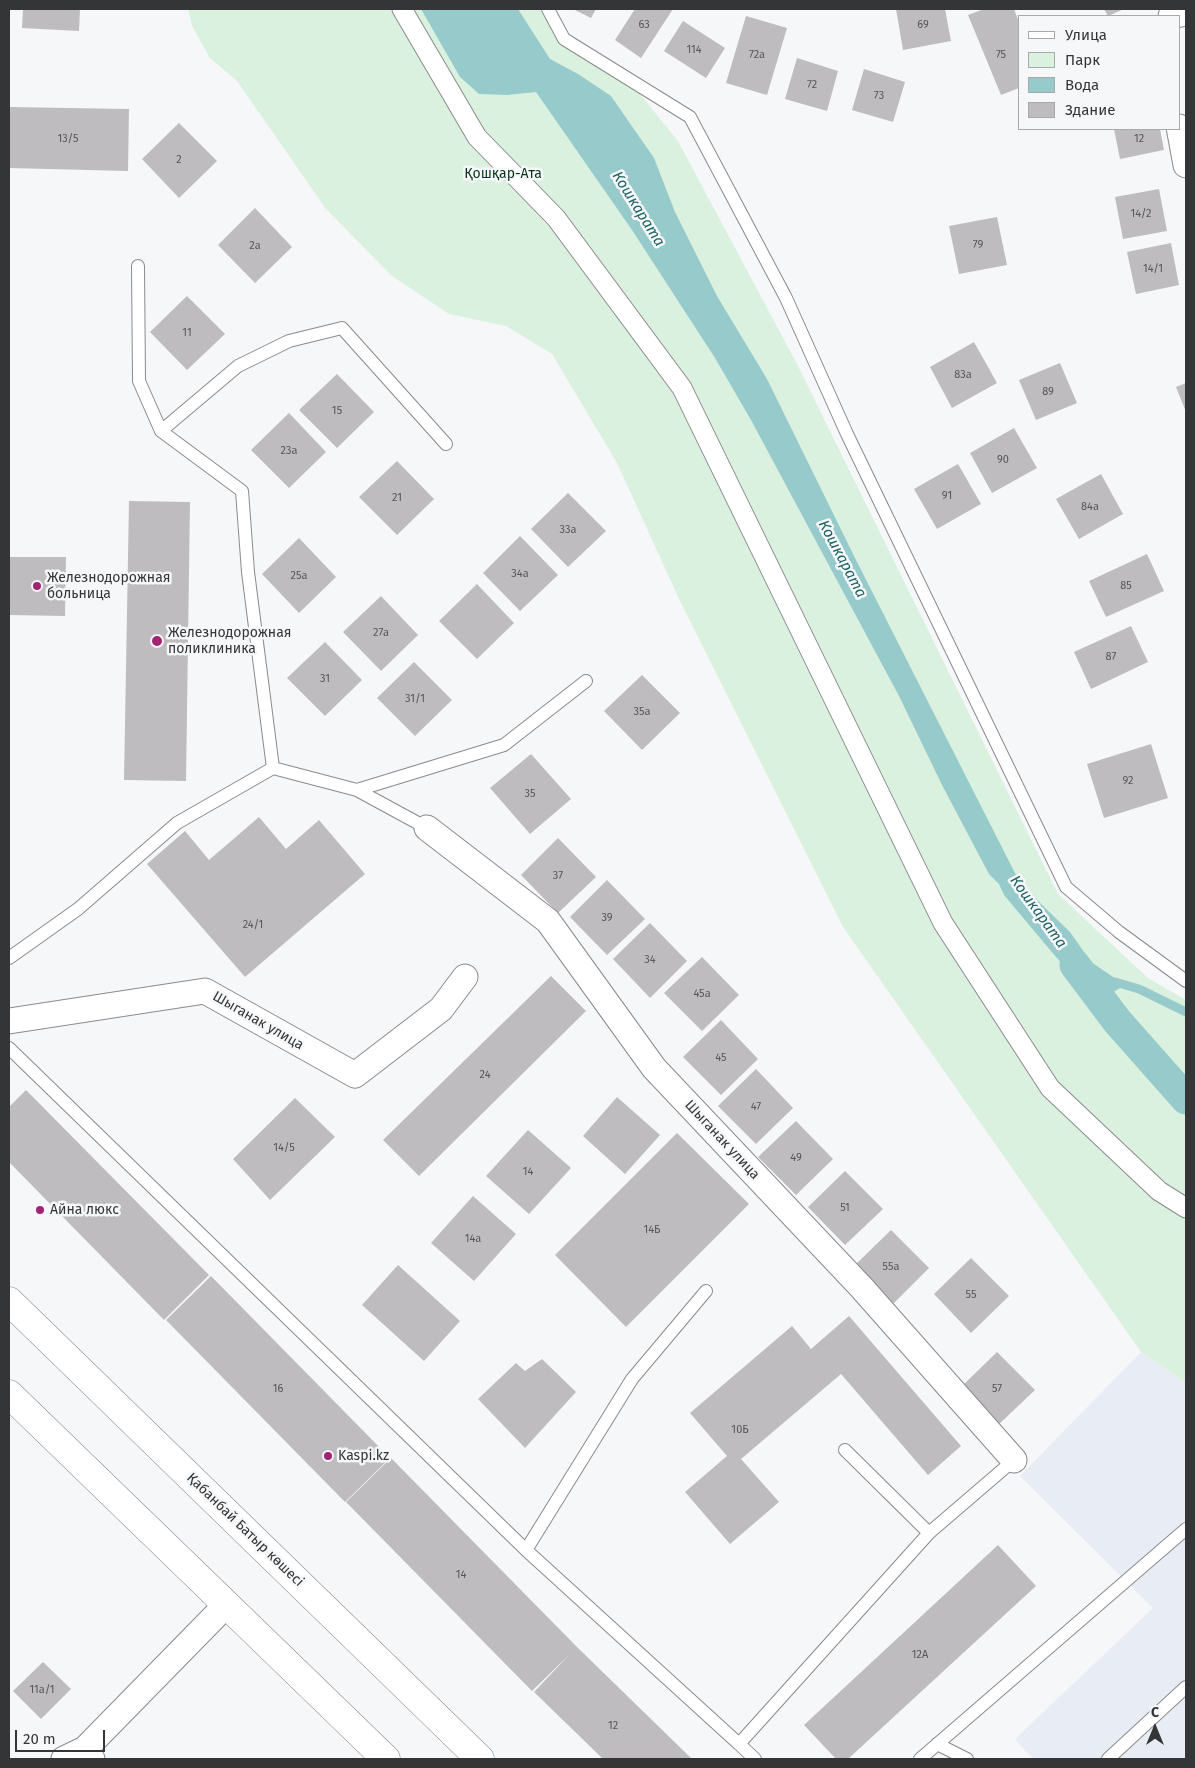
<!DOCTYPE html>
<html>
<head>
<meta charset="utf-8">
<style>
  body { margin:0 }
  #map { position:relative; width:1195px; height:1768px; overflow:hidden; background:#f6f7f9; font-family:"Fira Sans",sans-serif }
  canvas { display:block }
  .frame { position:absolute; inset:0; border:10px solid #343536; pointer-events:none }
  .legend { position:absolute; left:1018px; top:15px; width:162px; height:115px; box-sizing:border-box; background:#f6f7f9; border:1px solid #a8a9ab; margin:0; padding:6px 9px; list-style:none; font-size:15px; color:#343536 }
  .legend li { display:flex; align-items:center; gap:10px; height:25px }
  .legend b { width:25px; border:1px solid #a8a9ab }
  .north { position:absolute; left:1130px; top:1703px; width:50px; height:50px; -webkit-text-stroke:4px #f6f7f9; paint-order:stroke; rotate:0deg; font-size:14px; font-weight:700; line-height:20px; text-align:center; color:#343536 }
  .north::after { content:''; display:block; margin:auto; width:18px; height:22px; background:#343536; clip-path:polygon(50% 0,100% 100%,50% 72%,0 100%) }
  .scale { position:absolute; left:15px; top:1730px; width:90px; height:22px; box-sizing:border-box; border:2px solid #343536; border-top:0; padding-left:6px; font-size:15px; line-height:18px; white-space:nowrap; color:#343536; -webkit-text-stroke:4px #f6f7f9; paint-order:stroke }
</style>
</head>
<body>
<div id="map">
<canvas width="1195" height="1768"></canvas>
<div class="frame"></div>
<ul class="legend">
<li><b style="height:6px;background:#fff"></b>Улица</li>
<li><b style="height:14px;background:#dbf1e0"></b>Парк</li>
<li><b style="height:14px;background:#97cacb"></b>Вода</li>
<li><b style="height:14px;background:#bebcbe"></b>Здание</li>
</ul>
<div class="north">С</div>
<div class="scale">20 m</div>
</div>
<script>
const c = document.querySelector('canvas').getContext('2d');
c.lineJoin = 'round';
function paint(path, color) {
  c.fillStyle = color;
  c.fill(path, 'evenodd');
}
function poly(rows) {
  const path = new Path2D();
  for (const r of rows) {
    path.moveTo(r[0], r[1]);
    for (let i = 2; i < r.length; i += 2) path.lineTo(r[i], r[i + 1]);
  }
  return path;
}
function stroke(path, color, width, dash) {
  c.strokeStyle = color;
  c.lineWidth = width;
  c.lineCap = dash ? 'butt' : 'round';
  c.setLineDash(dash || []);
  c.stroke(path);
}
function drawText(font, color, halo, rows, align = 'center') {
  c.font = font + ' "Fira Sans",sans-serif';
  c.lineWidth = 5;
  c.setLineDash([]);
  c.textBaseline = 'middle';
  c.strokeStyle = halo;
  c.fillStyle = color;
  for (const [text, x, y, turn = 0] of rows) {
    c.save();
    c.translate(x, y);
    c.rotate((+turn || 0) * Math.PI / 180);
    c.textAlign = isNaN(turn) ? turn : align;
    if (halo) c.strokeText(text, 0, 0);
    c.fillText(text, 0, 0);
    c.restore();
  }
}
const built = poly([
  [1141,1352,1186,1383,1186,1759,1033,1759,1015,1739,1153,1608,1020,1476]
]);
const green = poly([
  [188,9,548,9,564,39,635,88,678,141,797,364,1058,894,1148,978,1186,1000,1186,1383,1141,1352,843,927,680,601,617,463,552,354,506,326,449,314,392,276,326,209,237,81,210,58,192,26]
]);
const water = poly([
  [421,9,518,9,550,59,578,74,611,96,654,158,675,212,717,296,767,379,855,558,1017,877,1041,904,1070,932,1091,962,1125,985,1097,1002,1056,957,1004,895,999,884,989,874,942,785,899,696,751,420,715,358,632,230,536,92,507,95,479,94,460,77]
]);
const stream = poly([
  [1115,982,1139,989,1186,1012]
]);
const canal = poly([
  [1075,965,1117,1021,1186,1099]
]);
const building = poly([
  [23,9,80,9,79,31,22,28],
  [573,9,596,9,591,18],
  [635,9,673,9,641,58,615,40],
  [896,9,945,9,951,41,903,50],
  [984,9,1014,9,1019,22,1019,88,1001,95,968,15],
  [1104,9,1124,9,1108,16],
  [746,16,787,28,767,95,726,83],
  [683,21,725,48,706,78,664,51],
  [797,58,838,71,827,111,785,99],
  [864,69,905,82,893,122,852,110],
  [9,107,129,109,128,171,9,168],
  [179,123,217,161,179,198,142,159],
  [1114,129,1160,129,1164,150,1120,159],
  [1159,189,1167,231,1123,239,1115,197],
  [255,208,292,247,255,283,218,245],
  [997,217,1007,265,959,274,949,226],
  [1171,243,1179,285,1136,294,1127,252],
  [187,296,225,334,187,370,150,332],
  [974,342,997,383,952,408,930,367],
  [1060,363,1077,403,1036,420,1019,380],
  [337,374,374,412,337,448,299,410],
  [1186,383,1186,412,1176,387],
  [289,413,326,452,289,488,251,450],
  [1014,428,1037,468,992,493,970,453],
  [397,461,434,499,397,535,359,497],
  [958,464,981,504,937,529,914,489],
  [1101,474,1123,514,1079,539,1056,499],
  [568,493,606,531,568,567,531,529],
  [129,501,190,502,186,781,124,780],
  [520,536,558,575,520,611,483,573],
  [299,538,336,577,299,613,262,574],
  [1147,554,1164,591,1106,617,1089,581],
  [9,557,66,557,65,616,9,615],
  [477,584,514,623,477,659,439,621],
  [381,596,418,635,381,671,343,632],
  [1131,626,1148,662,1091,689,1074,652],
  [325,642,362,680,325,716,287,678],
  [414,662,452,700,415,736,377,698],
  [642,675,680,713,642,750,604,711],
  [1151,744,1168,798,1104,818,1087,764],
  [531,754,571,799,530,834,490,788],
  [259,817,286,849,319,820,365,874,245,977,147,864,185,831,209,860],
  [558,838,596,877,558,913,521,875],
  [607,880,645,919,607,955,570,917],
  [650,923,687,961,650,998,613,959],
  [702,957,739,995,702,1031,664,993],
  [551,976,586,1011,419,1176,383,1140],
  [721,1020,758,1059,721,1095,683,1057],
  [756,1069,793,1108,756,1144,718,1106],
  [26,1090,209,1275,164,1320,9,1162,9,1107],
  [617,1097,660,1135,625,1174,583,1136],
  [295,1098,335,1137,270,1200,233,1159],
  [796,1121,833,1159,796,1195,758,1157],
  [528,1130,571,1168,529,1214,486,1176],
  [677,1133,749,1204,626,1327,555,1255],
  [845,1171,883,1209,845,1245,808,1207],
  [473,1196,516,1234,474,1281,431,1243],
  [891,1230,929,1268,892,1305,854,1266],
  [971,1258,1009,1296,971,1333,934,1294],
  [398,1265,460,1321,424,1361,362,1305],
  [211,1276,390,1458,345,1502,166,1320],
  [849,1316,961,1446,928,1475,841,1374,741,1459,779,1502,730,1544,685,1492,727,1456,690,1413,792,1326,811,1349],
  [997,1352,1035,1390,997,1426,960,1388],
  [542,1359,576,1392,525,1448,478,1399,516,1363,525,1371],
  [391,1458,577,1647,692,1759,603,1759,534,1692,570,1654,532,1691,346,1502],
  [998,1545,1036,1586,848,1759,836,1759,804,1725],
  [43,1662,71,1689,41,1719,13,1691]
]);
const service = poly([
  [548,9,564,39,690,117,786,298,847,434,1066,887,1119,932,1186,981],
  [138,266,139,381,161,431,242,491,248,572,273,768,357,790,427,828],
  [161,431,238,366,289,341,342,328,446,444],
  [357,790,504,745,586,681],
  [9,958,78,909,177,823,273,768],
  [9,1048,526,1550,739,1744],
  [845,1450,929,1533],
  [526,1550,632,1379,706,1291],
  [937,1744,967,1759],
  [755,1759,739,1744,929,1533,1014,1460],
  [920,1759,1186,1529],
  [1108,1759,1186,1687]
]);
const pedestrian = poly([
  [402,9,477,137,556,218,682,388,943,923,1050,1088,1159,1191,1186,1208]
]);
const minor = poly([
  [1171,16,1186,13],
  [1179,127,1186,165],
  [427,828,548,921,654,1068,862,1288,1014,1460],
  [9,1021,205,991,355,1075,441,1009,465,977],
  [64,1759,85,1749],
  [92,1759,85,1749,226,1605]
]);
const secondary = poly([
  [9,1301,480,1759],
  [9,1394,386,1759]
]);
const markers = [
  [37,586,5,"#a22374"],
  [157,641,6,"#a22374"],
  [40,1210,5,"#a22374"],
  [328,1456,5,"#a22374"]
];
const numberNames = [
  ["63",644,25],
  ["69",923,25],
  ["114",694,50],
  ["72а",757,55],
  ["75",1001,55],
  ["72",812,85],
  ["73",879,96],
  ["13/5",68,139],
  ["12",1139,139],
  ["2",179,160],
  ["14/2",1141,214],
  ["79",978,245],
  ["2а",255,246],
  ["14/1",1153,269],
  ["11",187,333],
  ["83а",963,375],
  ["89",1048,392],
  ["15",337,411],
  ["23а",289,451],
  ["90",1003,460],
  ["91",947,496],
  ["21",397,498],
  ["84а",1090,507],
  ["33а",568,530],
  ["34а",520,574],
  ["25а",299,576],
  ["85",1126,586],
  ["27а",381,633],
  ["87",1111,657],
  ["31",325,679],
  ["31/1",415,699],
  ["35а",642,712],
  ["92",1128,781],
  ["35",530,794],
  ["37",558,876],
  ["39",607,918],
  ["24/1",253,925],
  ["34",650,960],
  ["45а",702,994],
  ["45",721,1058],
  ["24",485,1075],
  ["47",756,1107],
  ["14/5",284,1148],
  ["49",796,1158],
  ["14",528,1172],
  ["51",845,1208],
  ["14Б",652,1230],
  ["14а",473,1239],
  ["55а",891,1267],
  ["55",971,1295],
  ["16",278,1389],
  ["57",997,1389],
  ["10Б",740,1430],
  ["14",461,1575],
  ["12А",920,1655],
  ["11а/1",42,1690],
  ["12",613,1726]
];
const parkNames = [
  ["Қошқар-Ата",503,174]
];
const poiNames = [
  ["Железнодорожная",47,578],
  ["больница",47,594],
  ["Железнодорожная",168,633],
  ["поликлиника",168,649],
  ["Айна люкс",50,1210],
  ["Kaspi.kz",338,1456]
];
const streetNames = [
  ["Шыганак улица",258,1021,30],
  ["Шыганак улица",722,1140,47],
  ["Қабанбай Батыр көшесі",245,1530,44]
];
const waterNames = [
  ["Кошкарата",638,209,58],
  ["Кошкарата",842,559,62],
  ["Кошкарата",1038,912,54]
];
paint(built, '#e7ecf5');
paint(green, '#dbf1e0');
paint(water, '#97cacb');
stroke(stream, '#97cacb', 9);
stroke(canal, '#97cacb', 31);
paint(building, '#bebcbe');
stroke(service, '#8a8b8d', 14);
stroke(pedestrian, '#8a8b8d', 21);
stroke(minor, '#8a8b8d', 27);
stroke(secondary, '#8a8b8d', 29);
stroke(service, '#fff', 12);
stroke(pedestrian, '#fff', 19);
stroke(minor, '#fff', 25);
stroke(secondary, '#fff', 28);
for (const [x, y, r, color] of markers) {
  const dot = new Path2D();
  dot.arc(x, y, r, 0, 2 * Math.PI);
  c.fillStyle = color;
  c.fill(dot);
  stroke(dot, '#f6f7f9', 2);
}
drawText('11px', '#565758', null, numberNames);
drawText('14px', '#09341a', '#f6f7f9', parkNames);
drawText('14px', '#343536', '#f6f7f9', poiNames, 'left');
drawText('14px', '#343536', '#f6f7f9', streetNames);
drawText('italic 15px', '#1d6264', '#f6f7f9', waterNames);
</script>
</body>
</html>
